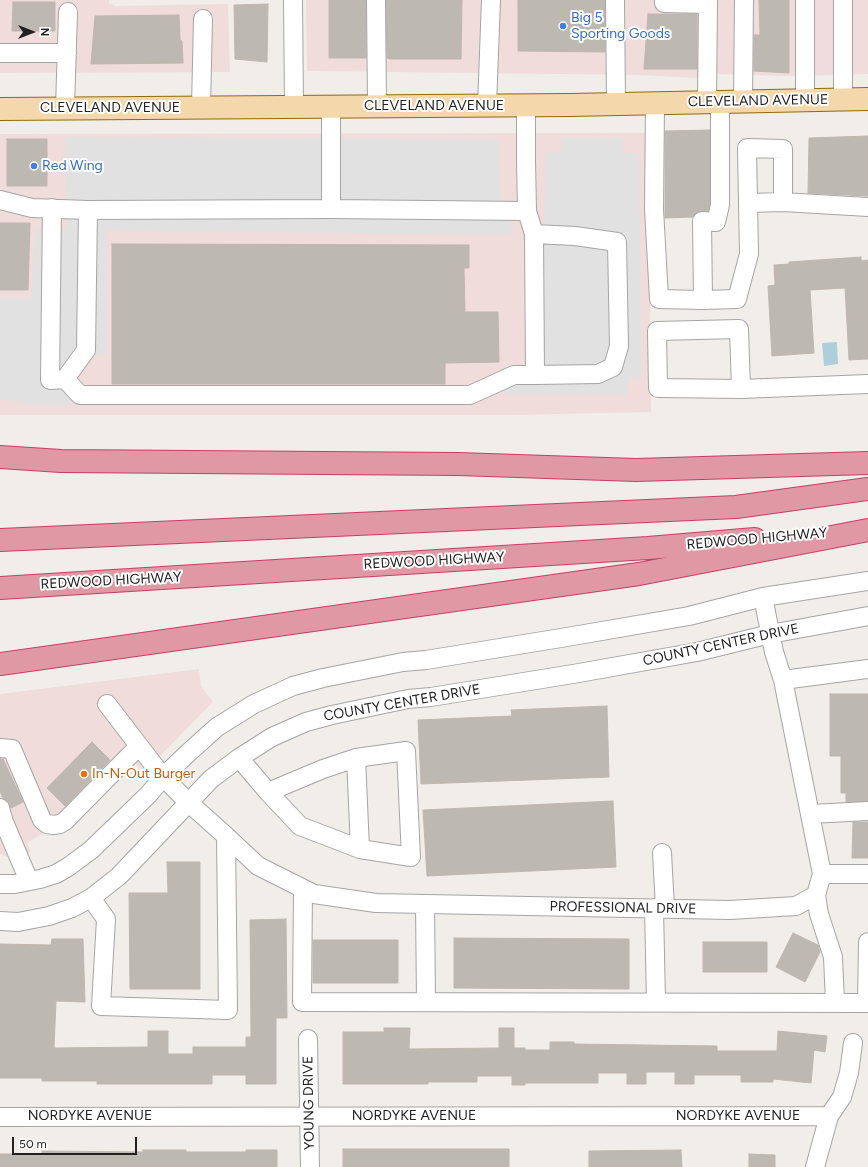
<!DOCTYPE html>
<html>
<head>
<meta charset="utf-8">
<style>
  body { margin:0 }
  #map { position:relative; width:868px; height:1167px; overflow:hidden; background:#f1eee9; font-family:Figtree,sans-serif }
  canvas { display:block }
  .north { position:absolute; left:12px; top:12px; width:40px; height:40px; -webkit-text-stroke:3px #fff; paint-order:stroke; rotate:90deg; font-size:11px; font-weight:700; line-height:16px; text-align:center; color:#212121 }
  .north::after { content:''; display:block; margin:auto; width:14px; height:18px; background:#212121; clip-path:polygon(50% 0,100% 100%,50% 72%,0 100%) }
  .scale { position:absolute; left:12px; top:1137px; width:125px; height:18px; box-sizing:border-box; border:2px solid #212121; border-top:0; padding-left:5px; font-size:12px; line-height:14px; white-space:nowrap; color:#212121; -webkit-text-stroke:3px #fff; paint-order:stroke }
</style>
</head>
<body>
<div id="map">
<canvas width="868" height="1167"></canvas>
<div class="north">N</div>
<div class="scale">50 m</div>
</div>
<script>
const c = document.querySelector('canvas').getContext('2d');
c.lineJoin = 'round';
function paint(path, color) {
  c.fillStyle = color;
  c.fill(path, 'evenodd');
}
function poly(rows) {
  const path = new Path2D();
  for (const r of rows) {
    path.moveTo(r[0], r[1]);
    for (let i = 2; i < r.length; i += 2) path.lineTo(r[i], r[i + 1]);
  }
  return path;
}
function stroke(path, color, width, dash) {
  c.strokeStyle = color;
  c.lineWidth = width;
  c.lineCap = dash ? 'butt' : 'round';
  c.setLineDash(dash || []);
  c.stroke(path);
}
function drawText(font, color, halo, rows, align = 'center') {
  c.font = font + ' Figtree,sans-serif';
  c.lineWidth = 4;
  c.setLineDash([]);
  c.textBaseline = 'middle';
  c.strokeStyle = halo;
  c.fillStyle = color;
  for (const [text, x, y, turn = 0] of rows) {
    c.save();
    c.translate(x, y);
    c.rotate((+turn || 0) * Math.PI / 180);
    c.textAlign = isNaN(turn) ? turn : align;
    if (halo) c.strokeText(text, 0, 0);
    c.fillText(text, 0, 0);
    c.restore();
  }
}
const commercial = poly([
  [0,0,109,0,109,3,115,6,228,4,230,72,0,73],
  [306,0,868,0,868,74,787,76,714,74,713,79,642,75,307,71],
  [649,133,651,412,511,415,0,415,0,134],
  [199,669,201,686,213,702,144,772,134,762,62,830,53,836,42,834,27,843,31,852,7,857,0,854,0,694]
]);
const parking = poly([
  [65,137,498,140,501,199,511,222,511,235,106,230,107,354,69,356,70,406,36,405,8,400,0,400,0,298,31,299,35,229,66,230],
  [561,138,623,139,623,153,639,154,641,378,628,379,627,395,505,395,504,385,543,385,545,153,562,152]
]);
const water = poly([
  [837,342,838,364,824,366,822,343]
]);
const building = poly([
  [329,0,366,0,366,58,329,58,329,0],
  [386,0,462,0,461,59,390,59,387,58,386,0],
  [518,0,605,0,605,52,518,51,518,0],
  [759,0,789,0,789,73,754,71,754,35,760,35,759,0],
  [13,2,55,2,55,31,12,31,13,2],
  [268,4,267,62,235,59,234,5,268,4],
  [648,14,697,14,697,69,644,69,648,14],
  [179,15,180,40,182,41,183,63,91,64,95,16,179,15],
  [710,130,710,204,708,211,698,212,693,217,665,218,665,131,710,130],
  [868,136,868,196,808,193,809,138,868,136],
  [7,139,47,139,47,186,7,186,7,139],
  [0,223,30,223,28,290,0,290,0,223],
  [112,244,469,245,469,268,464,268,465,312,498,312,499,362,445,363,445,384,112,384,112,244],
  [861,257,861,261,868,260,868,359,849,360,845,288,810,290,814,353,772,356,768,286,775,285,774,265,789,264,789,262,861,257],
  [830,694,868,694,868,801,846,802,846,793,841,793,841,756,830,756,830,694],
  [607,706,609,777,421,784,418,720,512,716,511,710,607,706],
  [92,742,110,760,65,806,47,788,92,742],
  [0,759,3,759,23,802,11,808,8,801,3,798,0,791,0,759],
  [613,801,616,867,427,876,423,810,613,801],
  [853,822,868,822,868,858,852,858,853,822],
  [167,862,200,862,200,989,130,989,129,893,168,893,167,862],
  [286,919,287,1018,276,1018,276,1084,246,1084,246,1075,212,1075,212,1084,97,1084,97,1081,42,1081,42,1078,0,1078,0,944,51,945,52,939,83,939,85,1002,56,1001,54,1048,148,1047,148,1031,168,1031,168,1054,193,1054,193,1047,246,1047,246,1037,251,1037,250,920,286,919],
  [793,933,818,945,820,952,805,982,776,967,793,933],
  [454,938,629,939,629,989,454,988,454,938],
  [313,940,398,940,398,983,313,983,313,940],
  [703,942,767,942,767,972,703,972,703,942],
  [384,1028,410,1028,409,1049,499,1048,499,1028,514,1028,514,1048,525,1048,525,1050,550,1050,550,1042,574,1042,574,1044,717,1046,717,1051,777,1051,778,1031,827,1036,825,1052,814,1050,811,1083,773,1079,773,1082,741,1082,741,1075,694,1075,694,1084,675,1084,675,1072,646,1072,646,1084,627,1084,627,1073,598,1073,598,1083,525,1083,525,1085,512,1085,512,1076,477,1076,477,1082,428,1082,428,1084,343,1084,343,1032,384,1032,384,1028],
  [343,1149,509,1149,509,1167,343,1167,343,1149],
  [143,1150,186,1150,186,1152,246,1152,246,1150,277,1150,277,1167,0,1167,0,1154,42,1154,42,1151,143,1152,143,1150],
  [681,1150,682,1167,589,1167,589,1151,681,1150],
  [749,1154,775,1155,775,1167,749,1167,749,1154]
]);
const minor = poly([
  [293,0,294,106],
  [376,0,377,106],
  [615,0,616,104],
  [664,0,664,3,708,4],
  [843,0,843,100],
  [0,53,67,53],
  [805,101,805,0],
  [707,102,708,0],
  [743,102,744,0],
  [655,104,654,209,659,299,703,300,702,221,716,222,720,205,720,102],
  [331,106,331,209],
  [487,106,491,0],
  [526,106,526,161,527,211,534,234,535,375,598,374,613,367,619,346,617,242,575,236,534,234],
  [201,107,203,19],
  [65,108,68,12],
  [0,200,32,208,88,210,331,209,527,211],
  [783,202,868,207],
  [52,208,50,380,65,379,86,350,88,210],
  [703,300,737,299,749,254,748,203,747,148,783,149,783,202,748,203],
  [65,379,80,395,470,395,514,375,535,375],
  [741,389,739,329,657,331,658,388,741,389,868,384],
  [783,680,868,669],
  [107,704,163,777,189,803,226,836,258,866,314,894,376,903,730,910,796,906,816,895,822,874,783,680,774,652,763,597],
  [0,748,12,749,42,820,47,824,53,825,60,824,65,821,139,746],
  [239,758,268,792,300,826,360,849,411,857,406,751,356,758,323,769,268,792],
  [356,758,360,849],
  [0,808,4,822,29,881],
  [811,814,868,811],
  [662,853,665,908],
  [822,874,868,874],
  [0,884,15,884,40,879,56,874,68,867,91,850,149,794,163,777,187,754,217,727,254,704,293,686,323,678,403,662,426,660,567,637,689,616,763,597,868,581],
  [303,889,302,1002,867,1003,868,942],
  [816,895,819,914,833,957,835,1002],
  [91,898,106,919,101,1006,228,1010,226,836],
  [425,904,426,1002],
  [654,908,656,1002],
  [0,921,18,922,49,916,72,908,91,898,119,876,211,779,239,758,272,737,306,722,332,715,408,699,431,697,573,674,697,652,770,634,868,616],
  [308,1039,310,1167],
  [0,1117,829,1116],
  [815,1167,829,1116,842,1097,849,1073,853,1043]
]);
const major = poly([
  [0,109,570,105,868,99]
]);
const highway = poly([
  [0,457,61,461,458,464,636,470,868,463],
  [0,540,736,507,868,489],
  [0,588,648,548,755,539],
  [0,664,639,574,868,530]
]);
const markers = [
  [563,26,4,"#3f7fe0"],
  [34,166,4,"#3f7fe0"],
  [84,774,4,"#e8710a"]
];
const shopNames = [
  ["Big 5",571,18],
  ["Sporting Goods",571,34],
  ["Red Wing",42,166]
];
const streetNames = [
  ["CLEVELAND AVENUE",758,101,-1],
  ["CLEVELAND AVENUE",434,106],
  ["CLEVELAND AVENUE",110,108],
  ["REDWOOD HIGHWAY",757,539,-5],
  ["REDWOOD HIGHWAY",434,561,-3],
  ["REDWOOD HIGHWAY",111,581,-3],
  ["COUNTY CENTER DRIVE",721,645,-12],
  ["COUNTY CENTER DRIVE",402,703,-10],
  ["PROFESSIONAL DRIVE",623,908,1],
  ["YOUNG DRIVE",309,1103,-91],
  ["NORDYKE AVENUE",90,1116],
  ["NORDYKE AVENUE",414,1116],
  ["NORDYKE AVENUE",738,1116]
];
const foodNames = [
  ["In-N-Out Burger",92,774]
];
paint(commercial, '#efdcdb');
paint(parking, '#e1e1e1');
paint(water, '#aeceda');
paint(building, '#beb8b2');
stroke(building, '#c1b6ad', 1);
stroke(minor, '#a5a5a5', 20);
stroke(major, '#906a0f', 24);
stroke(highway, '#cb3a66', 24);
stroke(minor, '#fff', 18);
stroke(major, '#f4d7ab', 22);
stroke(highway, '#e099a4', 22);
for (const [x, y, r, color] of markers) {
  const dot = new Path2D();
  dot.arc(x, y, r, 0, 2 * Math.PI);
  c.fillStyle = color;
  c.fill(dot);
  stroke(dot, '#fff', 1.5);
}
drawText('14px', '#366cbe', '#fff', shopNames, 'left');
drawText('14px', '#212121', '#fff', streetNames);
drawText('14px', '#c56008', '#fff', foodNames, 'left');
</script>
</body>
</html>
